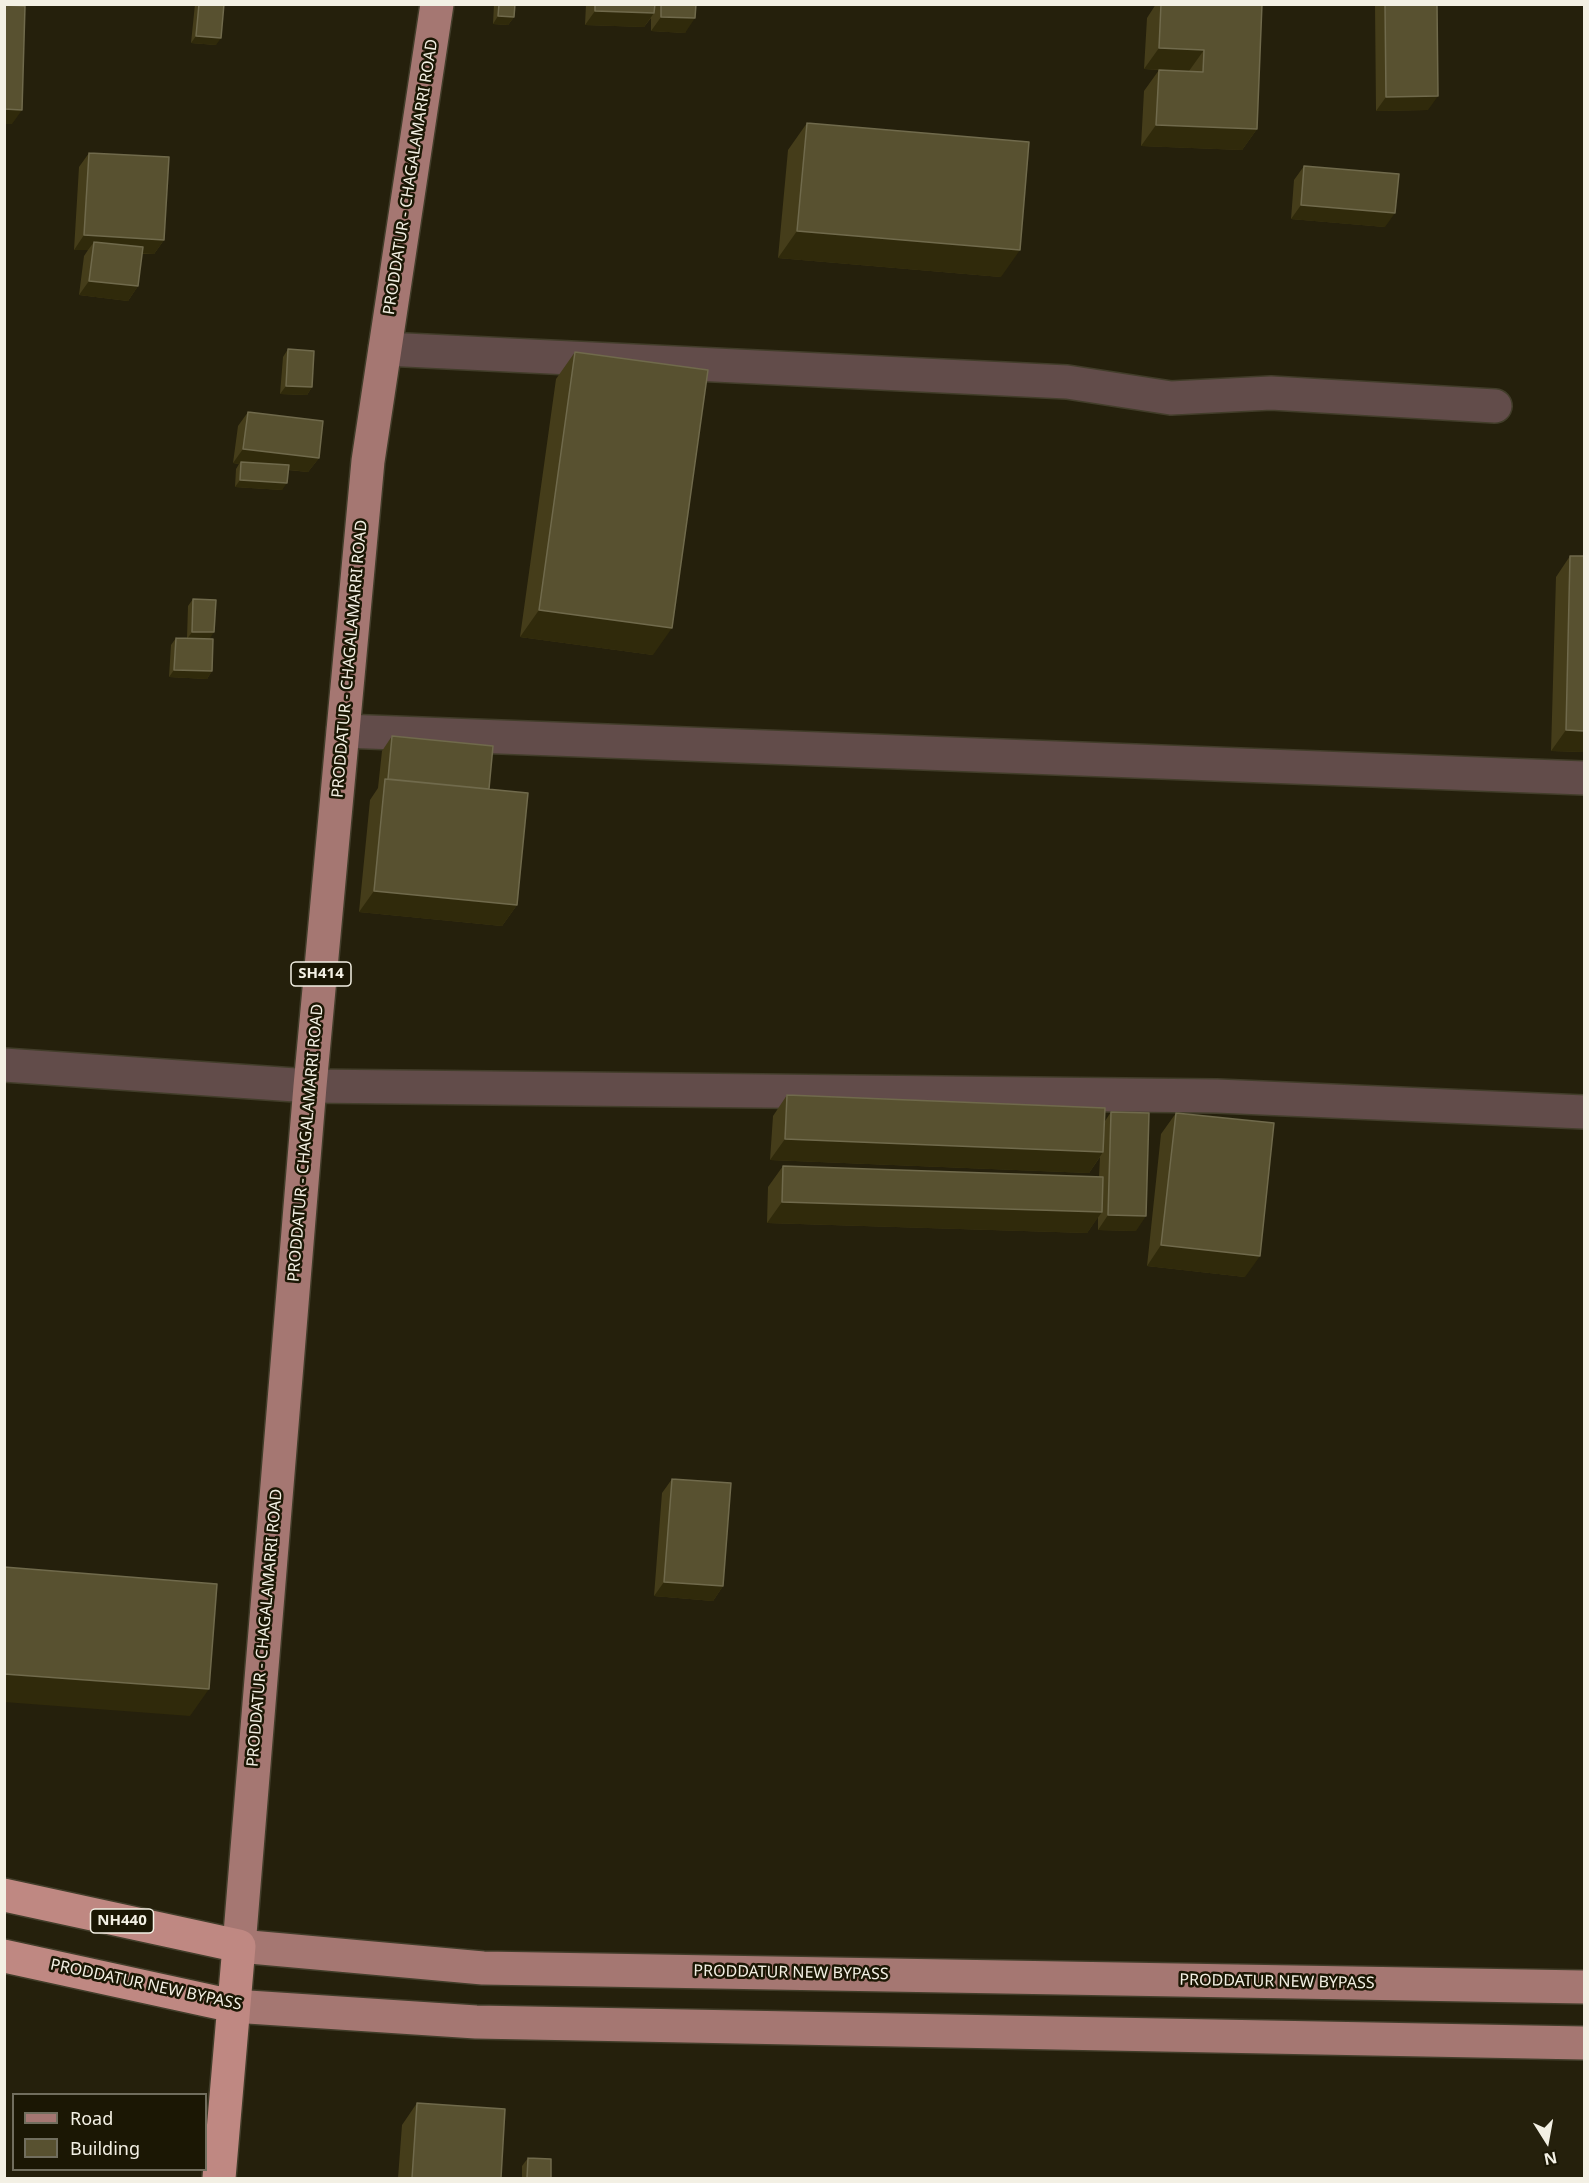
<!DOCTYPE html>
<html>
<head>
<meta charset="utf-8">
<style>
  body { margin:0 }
  #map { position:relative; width:1589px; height:2183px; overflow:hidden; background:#25200c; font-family:"Noto Sans",sans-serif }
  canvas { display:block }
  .frame { position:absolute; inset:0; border:6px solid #f3f0e4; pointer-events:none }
  .legend { position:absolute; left:12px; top:2093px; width:195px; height:78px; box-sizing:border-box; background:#1b1704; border:2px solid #716e5e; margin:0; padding:8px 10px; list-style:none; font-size:18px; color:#f3f0e4 }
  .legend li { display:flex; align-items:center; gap:12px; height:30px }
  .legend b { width:30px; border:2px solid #716e5e }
  .north { position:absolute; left:1517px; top:2111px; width:60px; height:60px; -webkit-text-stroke:4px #1b1704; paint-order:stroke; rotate:169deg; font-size:16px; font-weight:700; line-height:24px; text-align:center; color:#f3f0e4 }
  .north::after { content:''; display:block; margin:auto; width:21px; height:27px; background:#f3f0e4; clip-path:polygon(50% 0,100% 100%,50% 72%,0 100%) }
</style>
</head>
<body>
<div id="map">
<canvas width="1589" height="2183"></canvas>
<div class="frame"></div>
<ul class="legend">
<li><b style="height:8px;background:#a57772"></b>Road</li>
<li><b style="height:16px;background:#585130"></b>Building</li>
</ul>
<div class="north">N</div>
</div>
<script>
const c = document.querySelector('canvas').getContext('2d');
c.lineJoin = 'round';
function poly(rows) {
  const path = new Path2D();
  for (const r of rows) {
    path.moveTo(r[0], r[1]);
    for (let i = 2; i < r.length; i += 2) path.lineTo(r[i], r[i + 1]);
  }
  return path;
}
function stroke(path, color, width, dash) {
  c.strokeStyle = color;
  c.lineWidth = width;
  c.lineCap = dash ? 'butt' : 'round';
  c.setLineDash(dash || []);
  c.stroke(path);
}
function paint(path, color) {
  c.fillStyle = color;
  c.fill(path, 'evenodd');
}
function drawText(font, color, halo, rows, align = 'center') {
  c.font = font + ' "Noto Sans",sans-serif';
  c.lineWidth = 5;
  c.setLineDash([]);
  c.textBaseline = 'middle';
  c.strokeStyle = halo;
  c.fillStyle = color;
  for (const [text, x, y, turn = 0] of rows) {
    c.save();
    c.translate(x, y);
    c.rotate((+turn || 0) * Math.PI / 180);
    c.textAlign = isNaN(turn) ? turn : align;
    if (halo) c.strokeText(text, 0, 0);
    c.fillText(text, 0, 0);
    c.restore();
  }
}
const minor = poly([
  [385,349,1067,382,1171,398,1271,393,1495,406],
  [343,731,1584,778],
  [4,1065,310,1086,1217,1096,1584,1112]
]);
const major = poly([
  [437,4,368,461,310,1086,239,1946,483,1968,1584,1987],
  [233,2006,476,2022,1584,2043]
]);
const highway = poly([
  [4,1895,239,1946,219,2178],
  [4,1956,233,2006]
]);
const wall = poly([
  [195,4,224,4,216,45,191,43],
  [494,4,515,4,514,17,508,25,493,24],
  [586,4,696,4,685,33,651,31,651,18,644,27,585,25],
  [1156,4,1262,4,1257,129,1242,150,1141,146,1144,91,1159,70,1144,69,1147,18],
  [1375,4,1437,4,1428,110,1376,111],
  [807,123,1001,277,778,258,788,150],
  [89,153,164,240,154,254,142,254,138,286,128,301,79,295,84,256,88,250,74,250,79,167],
  [1304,166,1385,227,1291,219,1294,180],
  [288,349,312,387,307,395,280,394,283,357],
  [575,352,653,655,520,637,556,379],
  [248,412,319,458,308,472,288,470,282,490,235,487,236,469,239,464,233,463,238,426],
  [1570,556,1584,752,1551,751,1556,577],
  [193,599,209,639,212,671,207,679,169,677,171,645,176,638,187,638,188,606],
  [392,736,489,789,517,905,502,926,359,912,370,800,378,788,382,751],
  [787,1095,1105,1121,1111,1112,1136,1231,1098,1230,1098,1217,1087,1233,767,1223,768,1187,783,1166,1099,1177,1100,1157,1089,1173,770,1160,773,1116],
  [1176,1113,1245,1277,1147,1266,1161,1134],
  [672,1479,723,1586,713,1601,654,1596,662,1493],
  [417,2103,501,2178,398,2178,402,2125],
  [528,2158,551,2178,522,2178,522,2166]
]);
const shadedWall = poly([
  [595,11,654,13,644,27,585,25],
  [498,16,514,17,508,25,493,24],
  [661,17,695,18,685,33,651,31],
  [196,36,221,38,216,45,191,43],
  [1159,48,1204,50,1189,71,1144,69],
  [1438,96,1428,110,1376,111,1386,97],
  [4,109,22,110,12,124,4,124],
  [1156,125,1257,129,1242,150,1141,146],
  [1301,205,1395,213,1385,227,1291,219],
  [797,231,1020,250,1001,277,778,258],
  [84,235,164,240,154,254,93,251,94,242,88,250,74,250],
  [89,281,138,286,128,301,79,295],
  [286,386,312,387,307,395,280,394],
  [243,449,319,458,308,472,241,464,241,462,239,464,233,463],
  [240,480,287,483,282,490,235,487],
  [539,610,672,628,653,655,520,637],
  [192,632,214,632,209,640,187,639],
  [174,670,212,671,207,679,169,677],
  [1566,730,1584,731,1584,752,1551,751],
  [374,891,517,905,502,926,359,912],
  [785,1139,1103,1152,1089,1173,770,1160],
  [782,1202,1102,1212,1087,1233,767,1223],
  [1108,1215,1146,1216,1136,1231,1098,1230],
  [1161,1245,1260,1256,1245,1277,1147,1266],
  [664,1582,723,1586,713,1601,654,1596],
  [4,1674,209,1689,190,1716,4,1702]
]);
const building = poly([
  [199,4,224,4,221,38,196,36,199,4],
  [499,4,515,4,514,17,498,16,499,4],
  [595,4,655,4,654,13,595,11,595,4],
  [661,4,696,4,695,18,661,17,661,4],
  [1161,4,1262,4,1257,129,1156,125,1159,70,1203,72,1204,50,1159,48,1161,4],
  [1385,4,1437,4,1438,96,1386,97,1385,4],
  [4,5,25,6,22,110,4,109,4,5],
  [807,123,1029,142,1020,250,797,231,807,123],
  [89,153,169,157,164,240,84,235,89,153],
  [1304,166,1399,174,1395,213,1301,205,1304,166],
  [94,242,143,247,138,286,89,281,94,242],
  [288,349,314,351,312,387,286,386,288,349],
  [575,352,708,370,672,628,539,610,575,352],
  [248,412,323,421,319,458,243,449,248,412],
  [241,462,289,465,287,483,240,480,241,462],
  [1570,556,1584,556,1584,731,1566,730,1570,556],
  [193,599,216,600,214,632,192,632,193,599],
  [176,638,213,639,212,671,174,670,176,638],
  [392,736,493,746,489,789,388,779,392,736],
  [385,779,528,793,517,905,374,891,385,779],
  [787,1095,1105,1108,1103,1152,785,1139,787,1095],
  [1111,1112,1149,1113,1146,1216,1108,1215,1111,1112],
  [1176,1113,1274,1123,1260,1256,1161,1245,1176,1113],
  [783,1166,1103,1177,1102,1212,782,1202,783,1166],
  [672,1479,731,1483,723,1586,664,1582,672,1479],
  [4,1567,217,1584,209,1689,4,1674,4,1567],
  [417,2103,505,2109,501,2178,412,2178,417,2103],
  [528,2158,551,2159,551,2178,527,2178,528,2158]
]);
const shields = [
  [321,974,60],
  [122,1921,63]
];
const shieldNames = [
  ["SH414",321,974],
  ["NH440",122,1921]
];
const streetNames = [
  ["PRODDATUR - CHAGALAMARRI ROAD",411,177,-81],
  ["PRODDATUR - CHAGALAMARRI ROAD",350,659,-85],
  ["PRODDATUR - CHAGALAMARRI ROAD",306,1143,-85],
  ["PRODDATUR - CHAGALAMARRI ROAD",265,1628,-85],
  ["PRODDATUR NEW BYPASS",791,1973,1],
  ["PRODDATUR NEW BYPASS",1277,1982,1],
  ["PRODDATUR NEW BYPASS",146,1985,12]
];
stroke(minor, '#423d2a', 36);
stroke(major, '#423d2a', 36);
stroke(highway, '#423d2a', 36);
stroke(minor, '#624c4a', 33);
stroke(major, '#a57772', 33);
stroke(highway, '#bf8882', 33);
paint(wall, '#453d1a');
paint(shadedWall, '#302a0b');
paint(building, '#585130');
stroke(building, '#706a4c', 1.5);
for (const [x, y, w] of shields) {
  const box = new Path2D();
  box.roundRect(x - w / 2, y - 12, w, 24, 4.5);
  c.fillStyle = '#1b1704';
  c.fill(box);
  stroke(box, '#f3f0e4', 1.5);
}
drawText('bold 15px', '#f3f0e4', null, shieldNames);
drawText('16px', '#f3f0e4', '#1b1704', streetNames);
</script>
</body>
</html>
